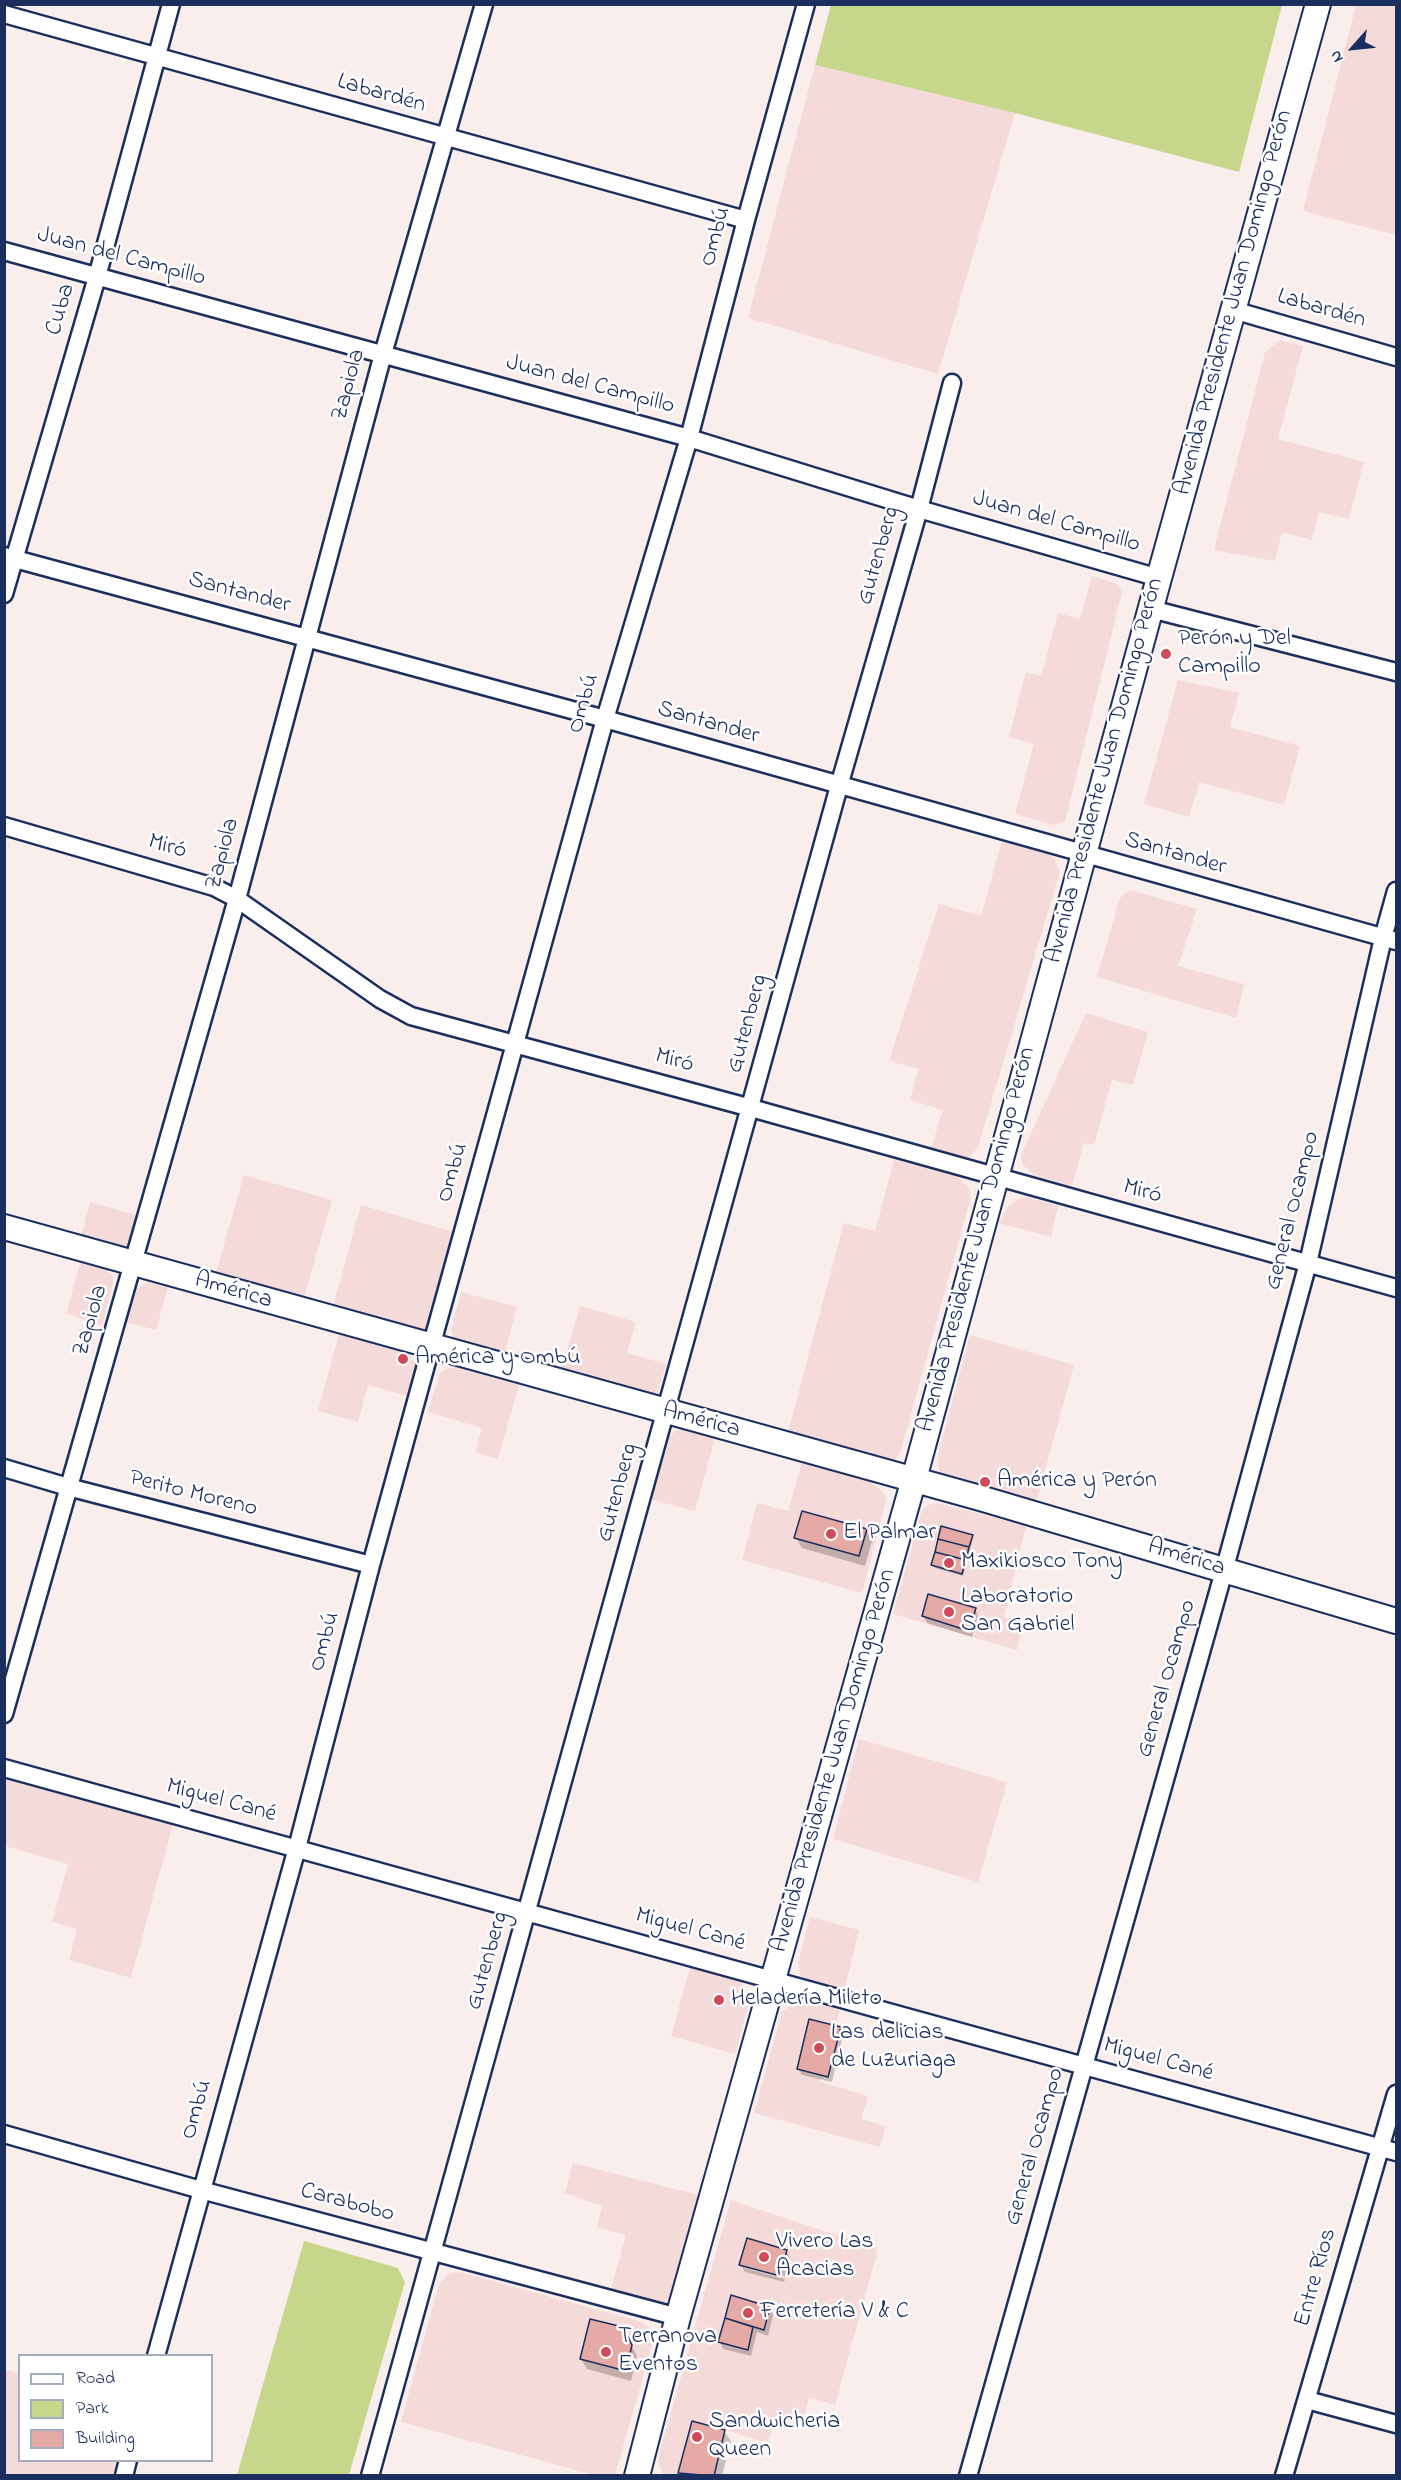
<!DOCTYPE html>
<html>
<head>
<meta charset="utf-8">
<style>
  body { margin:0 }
  #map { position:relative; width:1401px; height:2480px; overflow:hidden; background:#faeeed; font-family:"Indie Flower",sans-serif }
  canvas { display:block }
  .frame { position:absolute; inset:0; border:6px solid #1b2f5e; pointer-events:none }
  .legend { position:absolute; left:18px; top:2354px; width:195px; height:108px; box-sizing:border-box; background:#fff; border:2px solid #a4acbf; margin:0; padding:8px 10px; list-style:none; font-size:18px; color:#1b2f5e }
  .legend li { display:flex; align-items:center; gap:12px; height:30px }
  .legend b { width:30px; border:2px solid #a4acbf }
  .north { position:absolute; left:1323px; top:18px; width:60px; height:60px; -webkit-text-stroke:4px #fff; paint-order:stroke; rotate:243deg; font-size:16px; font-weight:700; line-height:24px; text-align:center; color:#1b2f5e }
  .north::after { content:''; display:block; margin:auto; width:21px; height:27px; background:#1b2f5e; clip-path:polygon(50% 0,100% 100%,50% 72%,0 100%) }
</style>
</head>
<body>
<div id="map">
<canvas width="1401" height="2480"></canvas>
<div class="frame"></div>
<ul class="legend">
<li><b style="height:8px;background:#fff"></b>Road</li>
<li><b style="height:16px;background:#c6d78c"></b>Park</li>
<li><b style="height:16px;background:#e5aaa6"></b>Building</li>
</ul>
<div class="north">N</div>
</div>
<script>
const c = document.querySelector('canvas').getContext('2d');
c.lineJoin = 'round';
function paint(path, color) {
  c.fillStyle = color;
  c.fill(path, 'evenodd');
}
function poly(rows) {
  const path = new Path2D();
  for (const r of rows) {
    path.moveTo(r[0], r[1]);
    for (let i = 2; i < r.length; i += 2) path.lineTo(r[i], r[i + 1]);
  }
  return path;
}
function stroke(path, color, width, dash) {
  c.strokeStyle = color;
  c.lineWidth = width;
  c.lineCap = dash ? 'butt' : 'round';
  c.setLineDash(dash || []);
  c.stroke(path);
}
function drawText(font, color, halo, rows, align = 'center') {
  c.font = font + ' "Indie Flower",sans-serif';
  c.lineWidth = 5;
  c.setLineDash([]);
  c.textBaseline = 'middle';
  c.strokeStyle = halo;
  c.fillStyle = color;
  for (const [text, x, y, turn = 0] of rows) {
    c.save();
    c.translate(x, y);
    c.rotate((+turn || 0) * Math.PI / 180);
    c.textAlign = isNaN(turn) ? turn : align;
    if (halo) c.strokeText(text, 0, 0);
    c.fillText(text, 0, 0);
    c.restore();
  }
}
const built = poly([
  [1356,5,1396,5,1396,235,1303,211],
  [815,65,1015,113,938,374,748,318],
  [1280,340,1303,346,1278,439,1364,462,1349,519,1319,512,1312,540,1282,532,1275,561,1214,550,1265,352],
  [1092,576,1117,584,1122,592,1065,821,1054,825,1015,814,1034,744,1009,737,1026,672,1041,676,1058,613,1080,619],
  [1178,680,1239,693,1230,727,1300,746,1284,805,1199,782,1189,817,1144,804],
  [1002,841,1050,855,1055,860,1060,871,978,1147,968,1159,955,1160,930,1151,943,1110,910,1100,919,1069,889,1061,939,904,981,916],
  [1130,890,1197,909,1178,966,1244,984,1236,1018,1097,977,1120,898],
  [1086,1013,1148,1032,1133,1085,1112,1080,1094,1145,1084,1143,1072,1186,1035,1176,1023,1165,1021,1155],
  [894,1160,957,1176,969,1189,971,1197,901,1450,898,1457,891,1462,786,1439,844,1223,875,1231],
  [244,1175,332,1200,303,1301,215,1276],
  [1027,1197,1058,1206,1051,1237,999,1223,1009,1205,1018,1199],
  [90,1202,139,1216,129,1247,125,1250,80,1240],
  [361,1205,457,1233,427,1333,332,1310],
  [81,1261,104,1268,113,1277,113,1283,102,1325,66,1314],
  [147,1282,168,1288,156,1330,126,1322,135,1291],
  [461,1292,517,1307,504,1356,455,1340,451,1329],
  [580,1306,636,1322,627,1353,666,1364,658,1392,647,1397,561,1373],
  [339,1334,409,1354,419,1370,411,1397,368,1385,358,1422,318,1411],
  [970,1335,1074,1365,1035,1507,943,1479,939,1472,938,1455],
  [455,1367,519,1385,498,1459,475,1452,482,1428,428,1412,440,1373,448,1368],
  [681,1429,715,1438,695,1511,649,1499,665,1442,675,1431],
  [802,1462,871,1482,884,1493,886,1501,862,1593,742,1560,757,1503,788,1511],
  [938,1503,1026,1526,1004,1617,1023,1623,1017,1650,893,1614,922,1510,930,1504],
  [859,1739,1007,1782,978,1882,833,1839],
  [10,1778,173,1824,131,1978,69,1960,77,1929,52,1922,68,1864,5,1846,5,1781],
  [810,1917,859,1930,844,1992,808,1983,800,1975,798,1963],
  [690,1967,739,1981,746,1988,749,2003,735,2054,671,2036],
  [804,2000,840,2010,820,2082,868,2096,861,2119,886,2126,880,2147,754,2113,782,2012,795,2001],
  [573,2163,698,2195,670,2296,665,2302,659,2305,610,2292,626,2235,597,2227,602,2206,565,2193],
  [731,2200,878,2249,835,2405,809,2397,802,2426,776,2416,768,2443,723,2429,710,2475,663,2475,658,2461,660,2451],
  [459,2272,643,2322,651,2329,654,2338,615,2475,594,2475,401,2422,439,2284,449,2274],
  [4,2369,19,2373,20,2460,118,2461,114,2475,5,2475]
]);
const green = poly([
  [831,5,831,4,1282,5,1239,172,1015,113,815,65],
  [304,2241,398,2268,405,2282,349,2475,237,2475]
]);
const shadow = poly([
  [866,1530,872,1541,865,1566,802,1548,796,1538],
  [972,1536,973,1539,963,1576,935,1568,933,1565],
  [975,1609,978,1616,972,1637,927,1623,923,1616],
  [840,2028,843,2035,832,2082,802,2075,798,2068],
  [786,2251,790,2258,785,2276,744,2265,744,2268,785,2279,784,2282,745,2272,741,2265],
  [732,2297,769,2308,773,2315,768,2336,757,2332,751,2356,723,2349,720,2342],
  [622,2329,637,2356,631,2381,587,2369,581,2359],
  [693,2423,724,2431,731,2441,722,2476,681,2476,680,2473]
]);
const building = poly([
  [802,1511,867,1529,859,1556,794,1538,802,1511],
  [941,1526,973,1535,969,1547,938,1539,941,1526],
  [938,1539,969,1547,966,1560,935,1552,938,1539],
  [935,1552,966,1560,962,1574,931,1565,935,1552],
  [928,1594,976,1608,969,1631,922,1616,928,1594],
  [809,2019,841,2027,828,2077,797,2069,809,2019],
  [747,2238,787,2250,780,2276,739,2265,747,2238],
  [731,2295,770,2307,764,2330,725,2318,731,2295],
  [725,2318,753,2327,748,2350,718,2342,725,2318],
  [590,2319,623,2327,632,2345,626,2371,580,2359,590,2319],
  [692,2421,725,2430,714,2476,678,2473,692,2421]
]);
const street = poly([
  [4,14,746,220],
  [4,251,689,438,919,509,1159,578],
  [1233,310,1396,357],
  [4,556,605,719,1396,941],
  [4,594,97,277,171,4],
  [1151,609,1396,672],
  [4,826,214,887,237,899,380,999,411,1016,751,1108,1396,1288],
  [4,1468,68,1487,371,1565],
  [4,1714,237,899,383,354,484,4],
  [4,1768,1396,2152],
  [4,2134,201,2190,678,2317],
  [156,2356,297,1848,371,1565,431,1347,605,719,689,438,746,220,806,4],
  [1307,2400,1396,2424],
  [124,2476,128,2460],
  [370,2476,839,786,919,509,952,383],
  [968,2476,1224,1571,1308,1263,1383,938,1396,891],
  [1284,2476,1396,2094]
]);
const secondary = poly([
  [4,1227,980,1498,1396,1621],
  [637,2476,678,2317,914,1479,1159,578,1318,4]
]);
const markers = [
  [1166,654,6,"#d1495b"],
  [403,1359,6,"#d1495b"],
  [985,1482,6,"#d1495b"],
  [831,1534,6,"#d1495b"],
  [949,1563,6,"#d1495b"],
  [949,1612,6,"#d1495b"],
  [719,2000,6,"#d1495b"],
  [819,2048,6,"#d1495b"],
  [764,2257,6,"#d1495b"],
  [748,2313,6,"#d1495b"],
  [606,2352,6,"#d1495b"],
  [697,2437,6,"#d1495b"]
];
const streetNames = [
  ["Labardén",381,95,16],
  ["Ombú",717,237,-75],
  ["Juan del Campillo",121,258,15],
  ["Avenida Presidente Juan Domingo Perón",1235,303,-75],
  ["Cuba",62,310,-74],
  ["Labardén",1321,310,16],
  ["Zapiola",350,385,-75],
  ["Juan del Campillo",590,386,15],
  ["Juan del Campillo",1056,523,16],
  ["Gutenberg",880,556,-74],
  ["Santander",239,594,15],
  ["Ombú",585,704,-74],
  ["Santander",708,724,16],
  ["Avenida Presidente Juan Domingo Perón",1106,771,-75],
  ["Miró",167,848,16],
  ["Zapiola",224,854,-75],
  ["Santander",1175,855,16],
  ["Gutenberg",749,1024,-75],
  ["Miró",674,1062,15],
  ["Ombú",454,1173,-74],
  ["Miró",1142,1193,15],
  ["General Ocampo",1294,1211,-76],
  ["Avenida Presidente Juan Domingo Perón",978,1240,-75],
  ["América",233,1292,16],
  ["Zapiola",92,1321,-74],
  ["América",701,1422,15],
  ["Gutenberg",619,1493,-75],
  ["Perito Moreno",193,1495,14],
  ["América",1186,1559,17],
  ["Ombú",326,1642,-75],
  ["General Ocampo",1168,1679,-74],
  ["Avenida Presidente Juan Domingo Perón",835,1761,-74],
  ["Miguel Cané",221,1802,15],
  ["Miguel Cané",690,1931,15],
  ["Gutenberg",489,1961,-74],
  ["Miguel Cané",1158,2061,15],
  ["Ombú",198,2110,-74],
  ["General Ocampo",1036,2147,-74],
  ["Carabobo",347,2204,15],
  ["Entre Ríos",1317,2278,-74]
];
const poiNames = [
  ["Perón y Del",1178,640],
  ["Campillo",1178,668],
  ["América y Ombú",415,1359],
  ["América y Perón",997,1482],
  ["El Palmar",843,1534],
  ["Maxikiosco Tony",961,1563],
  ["Laboratorio",961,1598],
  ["San Gabriel",961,1626],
  ["Heladería Mileto",731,2000],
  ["Las delicias",831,2034],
  ["de Luzuriaga",831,2062],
  ["Vivero Las",776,2243],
  ["Acacias",776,2271],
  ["Ferretería V & C",760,2313],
  ["Terranova",618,2338],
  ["Eventos",618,2366],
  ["Sandwicheria",709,2423],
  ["Queen",709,2451]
];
paint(built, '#f4dad8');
paint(green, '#c6d78c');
paint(shadow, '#0003');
paint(building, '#e5aaa6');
stroke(building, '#1b2f5e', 1.5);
stroke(street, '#1b2f5e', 21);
stroke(secondary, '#1b2f5e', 28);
stroke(street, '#fff', 16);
stroke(secondary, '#fff', 24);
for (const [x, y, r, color] of markers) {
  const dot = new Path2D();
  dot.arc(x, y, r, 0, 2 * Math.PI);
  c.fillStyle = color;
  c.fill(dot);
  stroke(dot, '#fff', 2);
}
drawText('24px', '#1b2f5e', '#fff', streetNames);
drawText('24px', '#1b2f5e', '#fff', poiNames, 'left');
</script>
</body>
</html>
